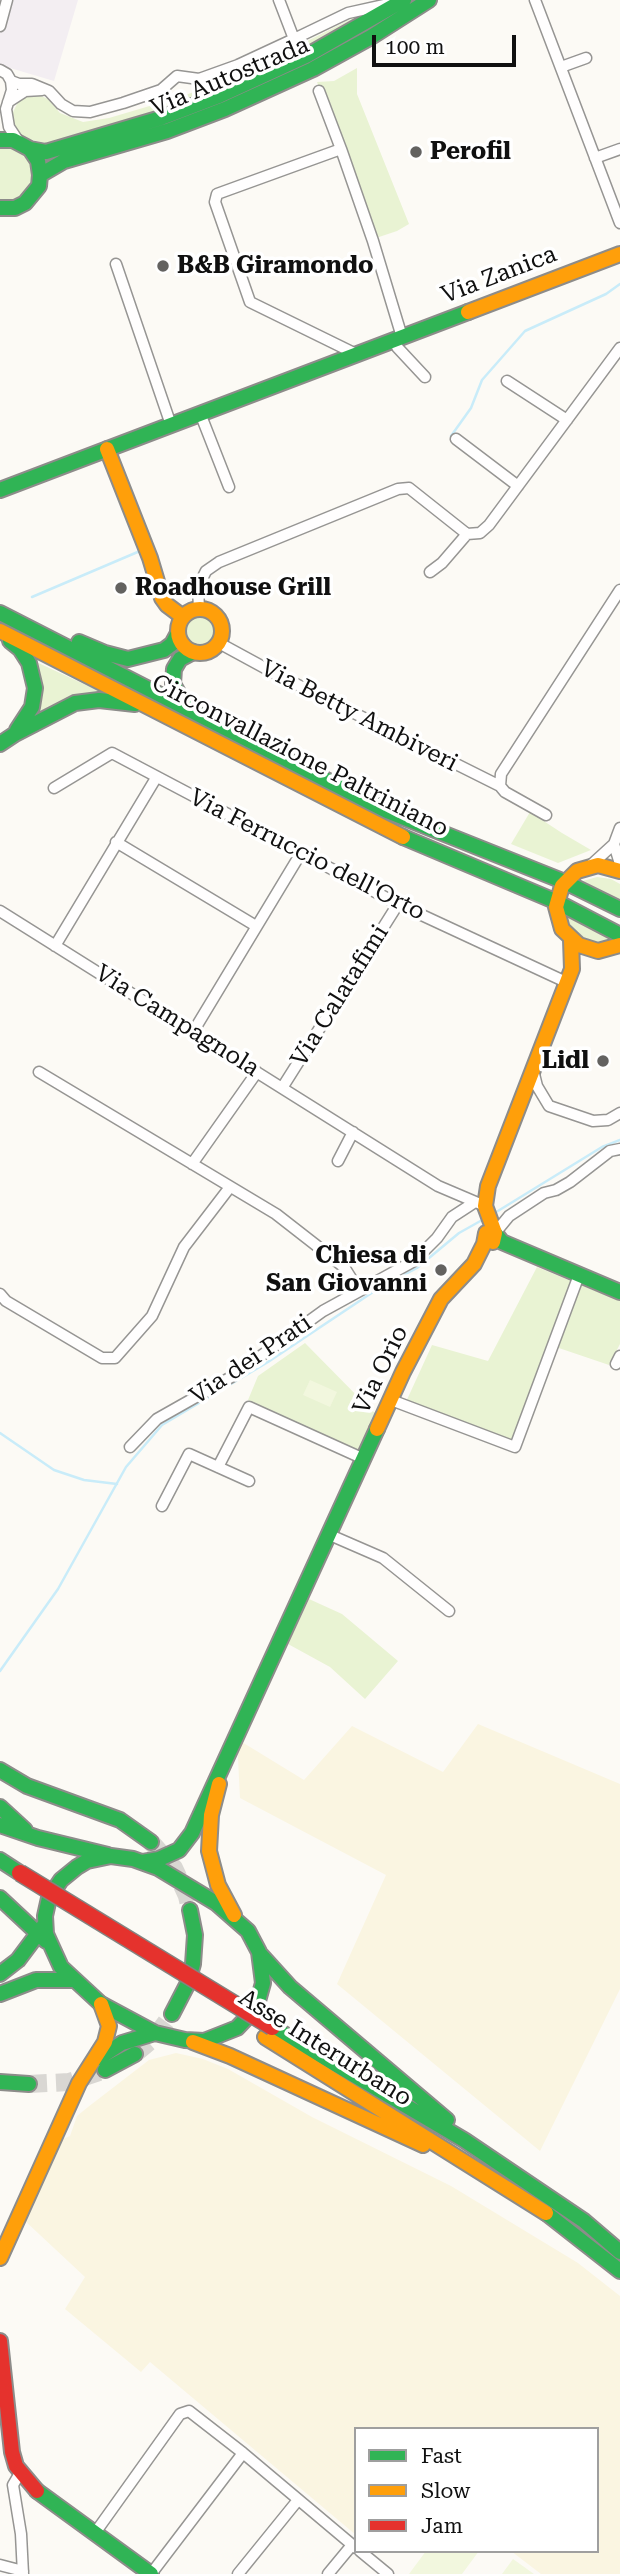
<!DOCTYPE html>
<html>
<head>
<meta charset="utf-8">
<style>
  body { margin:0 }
  #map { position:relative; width:620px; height:2574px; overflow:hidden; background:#fcfaf5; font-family:"Roboto Serif",serif }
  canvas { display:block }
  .legend { position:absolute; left:354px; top:2427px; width:245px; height:126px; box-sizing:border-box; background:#fff; border:2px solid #9f9f9f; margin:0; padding:9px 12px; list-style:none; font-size:21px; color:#101010 }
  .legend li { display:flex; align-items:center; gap:14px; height:35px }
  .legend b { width:35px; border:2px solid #9f9f9f }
  .scale { position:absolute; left:372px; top:35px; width:144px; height:32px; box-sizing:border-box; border:4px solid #101010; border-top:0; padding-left:9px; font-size:21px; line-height:24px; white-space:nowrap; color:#101010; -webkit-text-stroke:5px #fff; paint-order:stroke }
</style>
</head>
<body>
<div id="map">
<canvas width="620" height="2574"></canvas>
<ul class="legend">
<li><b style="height:9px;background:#30b455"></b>Fast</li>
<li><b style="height:9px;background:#ff9f0a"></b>Slow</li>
<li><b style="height:9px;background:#e5322d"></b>Jam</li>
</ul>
<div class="scale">100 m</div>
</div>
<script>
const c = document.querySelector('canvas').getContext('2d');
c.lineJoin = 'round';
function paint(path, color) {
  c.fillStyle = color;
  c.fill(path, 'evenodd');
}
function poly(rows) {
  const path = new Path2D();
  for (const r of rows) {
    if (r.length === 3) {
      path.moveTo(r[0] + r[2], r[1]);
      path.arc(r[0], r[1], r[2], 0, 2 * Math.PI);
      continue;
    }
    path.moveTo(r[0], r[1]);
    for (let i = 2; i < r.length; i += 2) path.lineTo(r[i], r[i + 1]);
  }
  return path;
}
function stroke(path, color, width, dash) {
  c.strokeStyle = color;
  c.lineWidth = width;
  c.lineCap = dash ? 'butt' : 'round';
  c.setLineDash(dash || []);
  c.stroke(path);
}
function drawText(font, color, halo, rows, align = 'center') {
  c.font = font + ' "Roboto Serif",serif';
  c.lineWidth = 7;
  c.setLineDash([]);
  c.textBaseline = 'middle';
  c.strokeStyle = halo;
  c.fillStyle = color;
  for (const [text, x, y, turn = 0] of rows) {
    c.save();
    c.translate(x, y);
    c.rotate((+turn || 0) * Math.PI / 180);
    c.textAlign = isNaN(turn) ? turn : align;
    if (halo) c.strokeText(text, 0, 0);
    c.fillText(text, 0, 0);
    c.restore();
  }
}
const industrial = poly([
  [0,0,78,0,54,81,0,65]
]);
const farmland = poly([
  [478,1724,620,1784,620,1989,540,2151,337,1984,386,1875,240,1798,237,1739,304,1780,352,1726,443,1772],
  [176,2053,203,2059,228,2069,312,2117,451,2186,578,2263,620,2296,620,2574,541,2574,511,2551,597,2551,597,2429,356,2429,356,2535,150,2362,141,2372,65,2309,85,2277,24,2220,58,2141,70,2136,77,2116,88,2107,149,2060]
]);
const green = poly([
  [353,18,367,18,214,95,53,145,25,138,19,134,11,116,19,100,27,95,37,94,48,99,60,113,83,122,109,118,180,97,240,75],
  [357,68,357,94,409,224,397,231,376,238,317,82,334,81],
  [0,147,12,147,26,154,33,167,33,183,30,189,18,200,11,202,0,201],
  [201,631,16],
  [32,660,103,693,33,721],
  [530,812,562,833,591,850,558,863,511,844],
  [597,877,611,879,620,884,620,901,583,881],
  [566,915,617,941,589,944,570,929],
  [537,1267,620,1301,620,1344,609,1365,550,1345,513,1443,405,1404,432,1345,488,1361],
  [305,1343,372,1411,380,1415,363,1453,248,1400,258,1376],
  [309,1599,342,1614,398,1661,365,1699,330,1667,288,1644]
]);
const pitch = poly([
  [310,1380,337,1392,330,1407,303,1395],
  [426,2551,479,2551,462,2574,409,2574],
  [513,2559,534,2574,502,2574]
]);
const stream = poly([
  [451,436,471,408,482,380,525,331,606,294,620,284],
  [32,597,140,551],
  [493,1214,602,1147,620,1140],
  [0,1433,54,1470,84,1480,117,1484],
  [0,1671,58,1589,126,1467,162,1425,268,1362,379,1288,417,1268,459,1233,484,1219]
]);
const highwayTunnel = poly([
  [151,1842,174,1868,187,1896,190,1910],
  [135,2054,155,2037,172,2014],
  [29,2084,69,2082,105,2070]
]);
const street = poly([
  [535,0,620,223],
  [0,26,7,0],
  [294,39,348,13,393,3],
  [561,67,586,58],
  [0,70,7,74,11,81,12,90,6,109,9,127,19,142],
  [11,81,19,84,32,84,49,91,61,104,73,111,90,112,123,103,161,90,177,76,199,79,238,65,294,39,279,0],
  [319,91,341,149],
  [8,102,25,91,42,90],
  [595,158,620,149],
  [116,264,171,425],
  [395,340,397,347,425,377],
  [356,354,250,302,215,202,217,194,341,149,373,241,402,337],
  [507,381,567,420],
  [200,413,229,487],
  [456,439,518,486],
  [467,534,480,533,489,525,620,348],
  [430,572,442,563,467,534],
  [199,609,198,587,206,571,219,562,398,489,409,488,467,534],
  [219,643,276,674,500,786,505,792,546,815],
  [500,786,501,774,620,590],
  [54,788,112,753,398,904,566,982],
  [116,842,256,926],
  [614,844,620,864],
  [591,865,614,844,620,828],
  [0,911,438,1186,485,1206],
  [55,946,156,778],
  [193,1032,301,853],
  [533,1070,537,1086,549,1106,593,1121,608,1120,620,1113],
  [39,1072,276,1214,344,1267,359,1291],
  [282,1088,398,904],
  [338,1161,353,1132],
  [192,1164,257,1072],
  [495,1233,509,1216,544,1193,556,1190,570,1182,610,1151,620,1149],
  [0,1294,6,1301,102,1358,115,1358,152,1316,184,1247,230,1187],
  [616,1364,620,1356],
  [391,1400,515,1447,579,1275],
  [130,1447,157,1419,233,1376,323,1311,414,1261,437,1238,452,1217,475,1202],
  [218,1467,249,1407,364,1459],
  [162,1506,189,1454,249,1481],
  [330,1535,383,1558,449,1611],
  [20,2473,13,2485,21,2534,23,2574],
  [95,2533,180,2414,189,2411,243,2453,356,2548],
  [360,2551,388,2574],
  [0,2565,23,2571],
  [151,2574,243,2453],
  [238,2574,298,2500],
  [328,2574,352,2545]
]);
const fast = poly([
  [0,140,13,140,30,149,38,161,40,175,39,186,25,203,15,208,0,208],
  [30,149,46,152,161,118,219,96,306,56,404,0],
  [40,175,64,161,167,131,225,109,313,69,371,37,429,0],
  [0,490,468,312],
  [0,613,387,811,565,882,620,909],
  [10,641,20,649,29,663,35,688,32,707,17,730],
  [79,642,105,653,128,659,164,650,172,644,178,633],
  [192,704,181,698,173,684,174,669,180,659,193,652],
  [15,734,75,703,99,700,135,704],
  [0,744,15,734],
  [403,837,557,902,620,935],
  [495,1233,502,1242,620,1292],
  [0,1770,27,1786,120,1820,151,1842],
  [0,1807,25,1830],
  [0,1825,38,1838,108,1855],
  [111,1856,133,1859,158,1868,216,1903,248,1931,259,1952,263,1983,256,2008,237,2028,204,2041,185,2040,155,2033,101,2004,61,1967,46,1934,45,1916,49,1898,61,1880,77,1867,87,1861,111,1856],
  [0,1860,20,1873],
  [142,1862,159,1859,179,1850,192,1833,377,1429],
  [0,1898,46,1941],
  [261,1955,290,1987,447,2120],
  [0,1974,18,1960,45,1924],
  [0,1994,36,1980,74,1980],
  [172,2014,187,1985,193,1964,195,1935,190,1910],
  [272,2027,464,2140,584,2221,620,2252],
  [99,2058,122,2043,155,2033],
  [105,2070,135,2054],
  [0,2082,29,2084],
  [546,2213,620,2271],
  [37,2491,151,2574]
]);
const slow = poly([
  [468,312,620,254],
  [107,449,150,558,162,598,167,605,183,617],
  [200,631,22],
  [0,631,403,837],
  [620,871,598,865,577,871,562,886,556,907,562,929,579,945,598,951,620,945],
  [493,1242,495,1233,485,1206,488,1186,572,969,571,940],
  [377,1429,403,1372,441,1299,474,1264,484,1244,486,1233],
  [219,1784,211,1815,209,1851,218,1885,234,1915],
  [265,2037,546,2213],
  [193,2042,230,2056,423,2145],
  [0,2258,79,2083,105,2042,109,2026,101,2004]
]);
const jam = poly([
  [0,2341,12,2452,16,2466,37,2491]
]);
const jamBridge = poly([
  [20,1873,272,2027]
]);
const markers = [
  [416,152,7,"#636260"],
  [163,266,7,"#636260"],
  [121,588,7,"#636260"],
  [603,1061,7,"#636260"],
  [441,1270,7,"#636260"]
];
const streetNames = [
  ["Via Autostrada",230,77,-23],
  ["Via Zanica",499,275,-21],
  ["Via Betty Ambiveri",359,716,27],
  ["Circonvallazione Paltriniano",300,756,27],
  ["Via Ferruccio dell'Orto",307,855,27],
  ["Via Calatafimi",340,996,-58],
  ["Via Campagnola",177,1021,32],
  ["Via dei Prati",251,1360,-34],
  ["Via Orio",381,1370,-64],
  ["Asse Interurbano",325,2048,32]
];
const poiNames = [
  ["Perofil",430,152],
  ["B&B Giramondo",177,266],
  ["Roadhouse Grill",135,588],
  ["Lidl",589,1061,"right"],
  ["Chiesa di",427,1256,"right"],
  ["San Giovanni",427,1284,"right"]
];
paint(industrial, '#f3eef2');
paint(farmland, '#faf5e1');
paint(green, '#e9f3d3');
paint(pitch, '#f2f7de');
stroke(stream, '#c9ecf9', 2.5);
stroke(highwayTunnel, '#d9d7d3', 18, [18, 9]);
stroke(street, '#969593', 13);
stroke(fast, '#8d8c8a', 18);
stroke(slow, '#8d8c8a', 18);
stroke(jam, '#8d8c8a', 18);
stroke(street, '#fffefe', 10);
stroke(fast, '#30b455', 14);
stroke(slow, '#ff9f0a', 14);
stroke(jam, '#e5322d', 14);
stroke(jamBridge, '#848380', 19, []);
stroke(jamBridge, '#e5322d', 16);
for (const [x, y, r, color] of markers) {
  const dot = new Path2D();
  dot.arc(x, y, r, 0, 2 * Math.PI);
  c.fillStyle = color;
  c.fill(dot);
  stroke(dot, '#fff', 2.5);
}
drawText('24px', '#101010', '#fff', streetNames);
drawText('bold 24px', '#101010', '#fff', poiNames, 'left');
</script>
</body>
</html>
